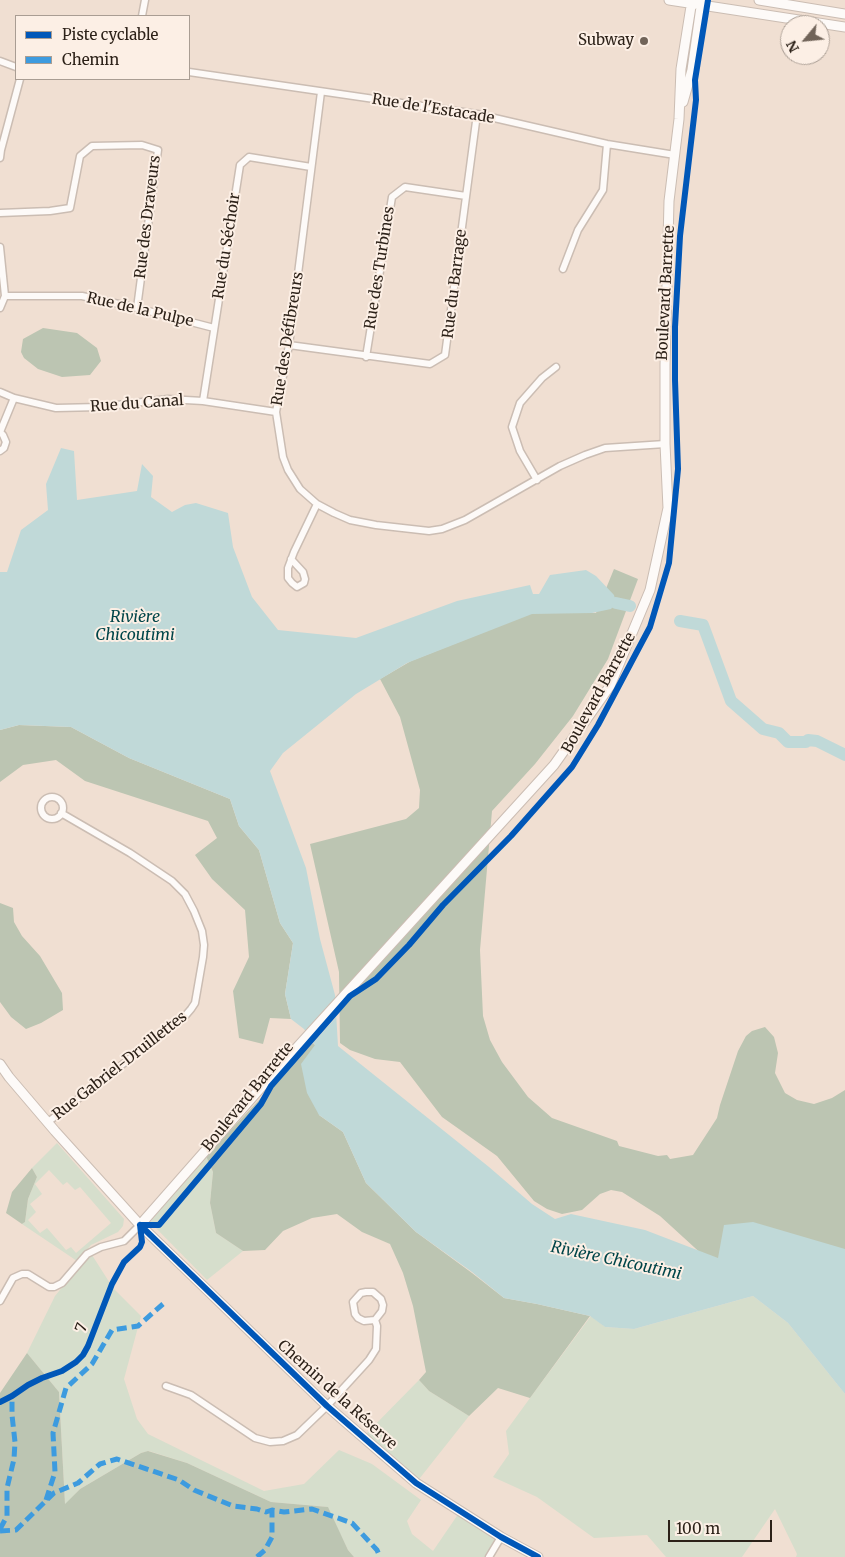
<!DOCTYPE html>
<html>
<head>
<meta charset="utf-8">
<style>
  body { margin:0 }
  #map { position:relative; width:845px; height:1557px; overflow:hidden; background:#f0dfd2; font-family:Merriweather,serif }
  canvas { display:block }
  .legend { position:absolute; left:15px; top:15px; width:175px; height:65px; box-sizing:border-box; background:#fcefe5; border:1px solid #a99d93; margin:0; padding:6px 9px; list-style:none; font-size:15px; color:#2c2118 }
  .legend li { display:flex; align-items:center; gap:10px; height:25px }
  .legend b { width:25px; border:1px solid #a99d93 }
  .north { position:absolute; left:780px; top:15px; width:50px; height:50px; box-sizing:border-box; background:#fcefe5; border:1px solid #a99d93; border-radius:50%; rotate:242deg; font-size:14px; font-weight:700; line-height:20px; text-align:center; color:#2c2118 }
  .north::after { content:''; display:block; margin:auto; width:18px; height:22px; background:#716459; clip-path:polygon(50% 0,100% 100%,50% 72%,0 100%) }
  .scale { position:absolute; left:668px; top:1520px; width:104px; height:22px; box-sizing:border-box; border:2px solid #2c2118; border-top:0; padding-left:6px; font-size:15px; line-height:18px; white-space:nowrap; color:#2c2118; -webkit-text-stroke:4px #fcefe5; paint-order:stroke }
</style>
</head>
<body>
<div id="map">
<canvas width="845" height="1557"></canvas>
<ul class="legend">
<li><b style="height:6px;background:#0057b8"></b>Piste cyclable</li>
<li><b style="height:6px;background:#3d9bdf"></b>Chemin</li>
</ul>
<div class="north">N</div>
<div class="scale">100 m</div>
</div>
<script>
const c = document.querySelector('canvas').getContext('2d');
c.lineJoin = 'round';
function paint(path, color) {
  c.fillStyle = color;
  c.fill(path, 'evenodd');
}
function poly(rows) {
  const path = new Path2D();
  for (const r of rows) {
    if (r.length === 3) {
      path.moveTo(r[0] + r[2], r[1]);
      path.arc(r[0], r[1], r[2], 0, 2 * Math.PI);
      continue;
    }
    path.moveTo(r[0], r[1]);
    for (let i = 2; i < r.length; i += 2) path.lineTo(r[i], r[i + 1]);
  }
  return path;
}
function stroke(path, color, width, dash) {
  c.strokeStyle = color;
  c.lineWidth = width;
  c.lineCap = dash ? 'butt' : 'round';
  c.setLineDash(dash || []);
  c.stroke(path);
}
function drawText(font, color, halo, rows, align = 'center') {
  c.font = font + ' Merriweather,serif';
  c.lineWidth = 4;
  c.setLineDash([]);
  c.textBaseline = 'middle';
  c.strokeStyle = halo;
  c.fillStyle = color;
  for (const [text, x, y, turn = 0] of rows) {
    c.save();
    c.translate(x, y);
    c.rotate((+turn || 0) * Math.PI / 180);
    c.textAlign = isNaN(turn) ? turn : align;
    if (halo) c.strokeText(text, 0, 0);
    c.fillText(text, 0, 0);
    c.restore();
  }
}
const green = poly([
  [57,1143,124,1219,123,1226,118,1232,91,1245,77,1261,22,1224,25,1222,28,1199,37,1177,32,1168],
  [49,1170,63,1185,67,1182,75,1190,80,1187,111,1223,76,1253,71,1247,66,1250,47,1228,40,1233,28,1220,36,1212,30,1204,42,1194,35,1184],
  [206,1156,213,1172,210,1203,216,1233,243,1251,207,1280,150,1222],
  [92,1255,113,1288,141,1316,124,1379,137,1419,148,1434,264,1491,304,1484,339,1450,372,1464,421,1500,407,1521,412,1534,433,1551,461,1510,501,1537,489,1557,354,1557,348,1550,327,1507,271,1502,187,1463,149,1451,141,1453,80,1489,65,1505,59,1392,27,1353,55,1296,81,1264],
  [753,1296,788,1323,845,1394,845,1557,796,1557,797,1554,775,1509,742,1557,666,1557,647,1535,594,1538,537,1497,493,1477,509,1454,506,1431,530,1398,591,1316,605,1327,634,1329],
  [419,1380,429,1391,469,1416,416,1483,363,1437]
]);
const forest = poly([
  [43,328,77,333,97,348,101,361,90,375,62,377,38,369,24,358,21,352,23,339],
  [614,569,638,579,608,659,573,716,535,764,492,811,480,950,483,1016,490,1040,502,1062,528,1097,552,1118,617,1141,619,1146,658,1156,667,1155,670,1159,693,1155,717,1118,720,1105,738,1051,746,1036,752,1031,765,1027,774,1037,778,1053,775,1073,785,1093,797,1100,814,1104,832,1098,845,1090,845,1279,717,1260,706,1258,660,1216,622,1192,611,1190,600,1194,582,1210,562,1214,547,1209,534,1201,497,1156,442,1117,400,1062,375,1059,350,1050,340,1043,339,972,310,844,406,819,419,808,420,790,400,717,380,679,411,661,532,613,596,613],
  [19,725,71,727,129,758,230,799,239,826,259,850,280,923,293,943,285,994,291,1019,270,1018,263,1044,239,1038,233,991,249,957,245,910,212,879,195,855,217,838,208,821,85,781,56,760,23,765,0,782,0,730],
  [0,903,13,908,14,922,22,936,40,956,62,993,63,1010,41,1023,26,1029,11,1017,0,1002],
  [313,1043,315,1045,319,1115,343,1132,366,1183,416,1232,472,1273,504,1298,537,1304,590,1316,530,1398,498,1388,469,1416,429,1391,419,1380,426,1372,413,1306,403,1273,390,1244,362,1232,337,1214,312,1218,283,1231,265,1250,243,1251,216,1233,210,1203,213,1172,206,1156],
  [32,1168,37,1177,28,1199,25,1222,22,1224,6,1213,12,1192],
  [27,1353,59,1392,65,1504,80,1489,141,1453,148,1451,187,1463,271,1502,328,1507,348,1550,354,1557,0,1557,0,1393]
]);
const water = poly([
  [61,448,74,451,77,500,137,491,142,464,153,476,151,497,172,512,185,505,196,503,228,513,233,547,252,597,278,630,356,638,457,601,530,585,533,594,539,594,550,575,586,570,596,576,614,595,616,603,611,609,592,613,532,614,407,663,356,694,283,753,270,771,306,868,320,939,335,995,338,1046,489,1167,532,1204,555,1219,571,1214,645,1230,718,1258,724,1225,753,1222,845,1249,845,1394,788,1323,753,1296,634,1329,605,1327,590,1316,537,1304,504,1298,472,1272,416,1232,366,1183,343,1132,319,1115,307,1093,301,1064,315,1045,304,1029,291,1019,285,994,293,943,280,923,259,850,239,826,230,799,129,758,71,727,19,725,0,730,0,572,7,572,21,530,48,510,46,484]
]);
const pier = poly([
  [337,996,339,1014,312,1044,304,1032]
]);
const river = poly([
  [616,603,630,606],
  [680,621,703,625,731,701,763,729,779,733,788,742,806,742,808,740,817,741,845,755]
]);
const street = poly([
  [142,16,145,0],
  [0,61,16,67],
  [189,72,477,114,607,144,675,155],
  [321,92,289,345,276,412,283,457,288,470,300,489,317,504,334,513,350,520,376,525,429,531,442,529,465,520,560,466,585,455,605,448,665,444],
  [0,158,1,150,20,79],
  [0,213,50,211,70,208,80,156,92,146,142,145,158,150,137,308],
  [0,247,5,296,0,308],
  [563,269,578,230,603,190,607,144],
  [5,296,82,296,137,308,214,328],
  [289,345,430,364,445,355,477,114],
  [366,357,392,197,405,187,466,196],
  [0,392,14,398,56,408,100,407,168,399,203,401,276,412],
  [203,401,240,165,249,157,311,167],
  [0,432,14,398],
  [0,432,3,435,6,442,4,448,0,451],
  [537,480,520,451,512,427,520,403,542,378,556,367],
  [291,559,303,572,305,579,304,583,297,587,292,583,288,578,288,568,294,552,317,504],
  [52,808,11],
  [48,1122,185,1016,191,1009,195,1003,203,957,204,945,202,931,194,911,185,894,172,881,130,853,61,813],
  [0,1301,13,1278,22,1274,28,1274,49,1287,54,1287,62,1283,87,1254,101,1247,124,1241,140,1225],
  [166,1386,191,1395,255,1438,270,1442,283,1441,297,1435,327,1406,369,1360,376,1349,377,1326,375,1320,382,1311,383,1305,381,1299,373,1292,366,1292,361,1293,353,1302,355,1314,358,1318,364,1321,375,1320],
  [489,1557,501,1537]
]);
const secondary = poly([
  [669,0,845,27],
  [759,0,845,14],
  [683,102,692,70,702,0],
  [0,1064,9,1077,55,1131,140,1225,327,1406,416,1483,501,1537,538,1557],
  [140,1225,271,1076,554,765,610,686,650,590,668,508,665,444,665,365,669,201,679,119,681,69,692,0]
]);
const quiet = poly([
  [46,1500,55,1472,53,1433,66,1388,92,1364,112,1330,138,1326,163,1304],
  [0,1529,7,1516,7,1488,14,1459,15,1442,12,1415,12,1396],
  [0,1531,16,1530,54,1493,78,1483,100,1464,117,1459,179,1480,194,1490,233,1506,257,1509,266,1512,272,1510,284,1512,312,1509,352,1523,377,1550,380,1557],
  [257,1557,265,1550,272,1537,272,1510]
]);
const cycleway = poly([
  [140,1225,159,1225,261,1104,271,1086,350,996,376,979,409,945,443,905,511,836,572,767,598,725,650,627,669,563,678,469,675,380,675,327,680,236,696,100,695,80,708,0],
  [140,1225,327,1406,416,1483,501,1537,538,1557],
  [0,1402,12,1396,28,1385,42,1378,62,1371,76,1362,83,1355,88,1346,112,1284,124,1262,140,1247,142,1242,140,1225]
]);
const markers = [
  [644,41,5,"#716459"]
];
const poiNames = [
  ["Subway",634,41]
];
const streetNames = [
  ["Rue de l'Estacade",433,109,9],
  ["Rue des Draveurs",148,217,-83],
  ["Rue du Séchoir",227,246,-81],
  ["Rue des Turbines",380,268,-81],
  ["Rue du Barrage",455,284,-83],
  ["Boulevard Barrette",666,293,-87],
  ["Rue de la Pulpe",140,310,13],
  ["Rue des Défibreurs",288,339,-81],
  ["Rue du Canal",137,404,-4],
  ["Boulevard Barrette",599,693,-61],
  ["Rue Gabriel-Druillettes",120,1066,-38],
  ["Boulevard Barrette",248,1097,-51],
  ["7",82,1328,-69],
  ["Chemin de la Réserve",337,1395,42]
];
const waterNames = [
  ["Rivière",135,617],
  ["Chicoutimi",135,635],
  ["Rivière Chicoutimi",616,1261,12]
];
paint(green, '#d6decc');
paint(forest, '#bcc5b2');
paint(water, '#c0d9d8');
paint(pier, '#f0dfd2');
stroke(river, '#c0d9d8', 12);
stroke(street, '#cbbdb3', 9);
stroke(secondary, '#cbbdb3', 11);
stroke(street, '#fdfaf8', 6);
stroke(secondary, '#fdfaf8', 9);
stroke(quiet, '#3d9bdf', 5, [10, 5]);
stroke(cycleway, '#0057b8', 6);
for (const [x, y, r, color] of markers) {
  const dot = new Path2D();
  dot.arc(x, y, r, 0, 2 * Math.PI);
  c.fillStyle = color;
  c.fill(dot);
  stroke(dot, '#fcefe5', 2);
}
drawText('15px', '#2c2118', '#fcefe5', poiNames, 'right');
drawText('15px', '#2c2118', '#fcefe5', streetNames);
drawText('italic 16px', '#004549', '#fcefe5', waterNames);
</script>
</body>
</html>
